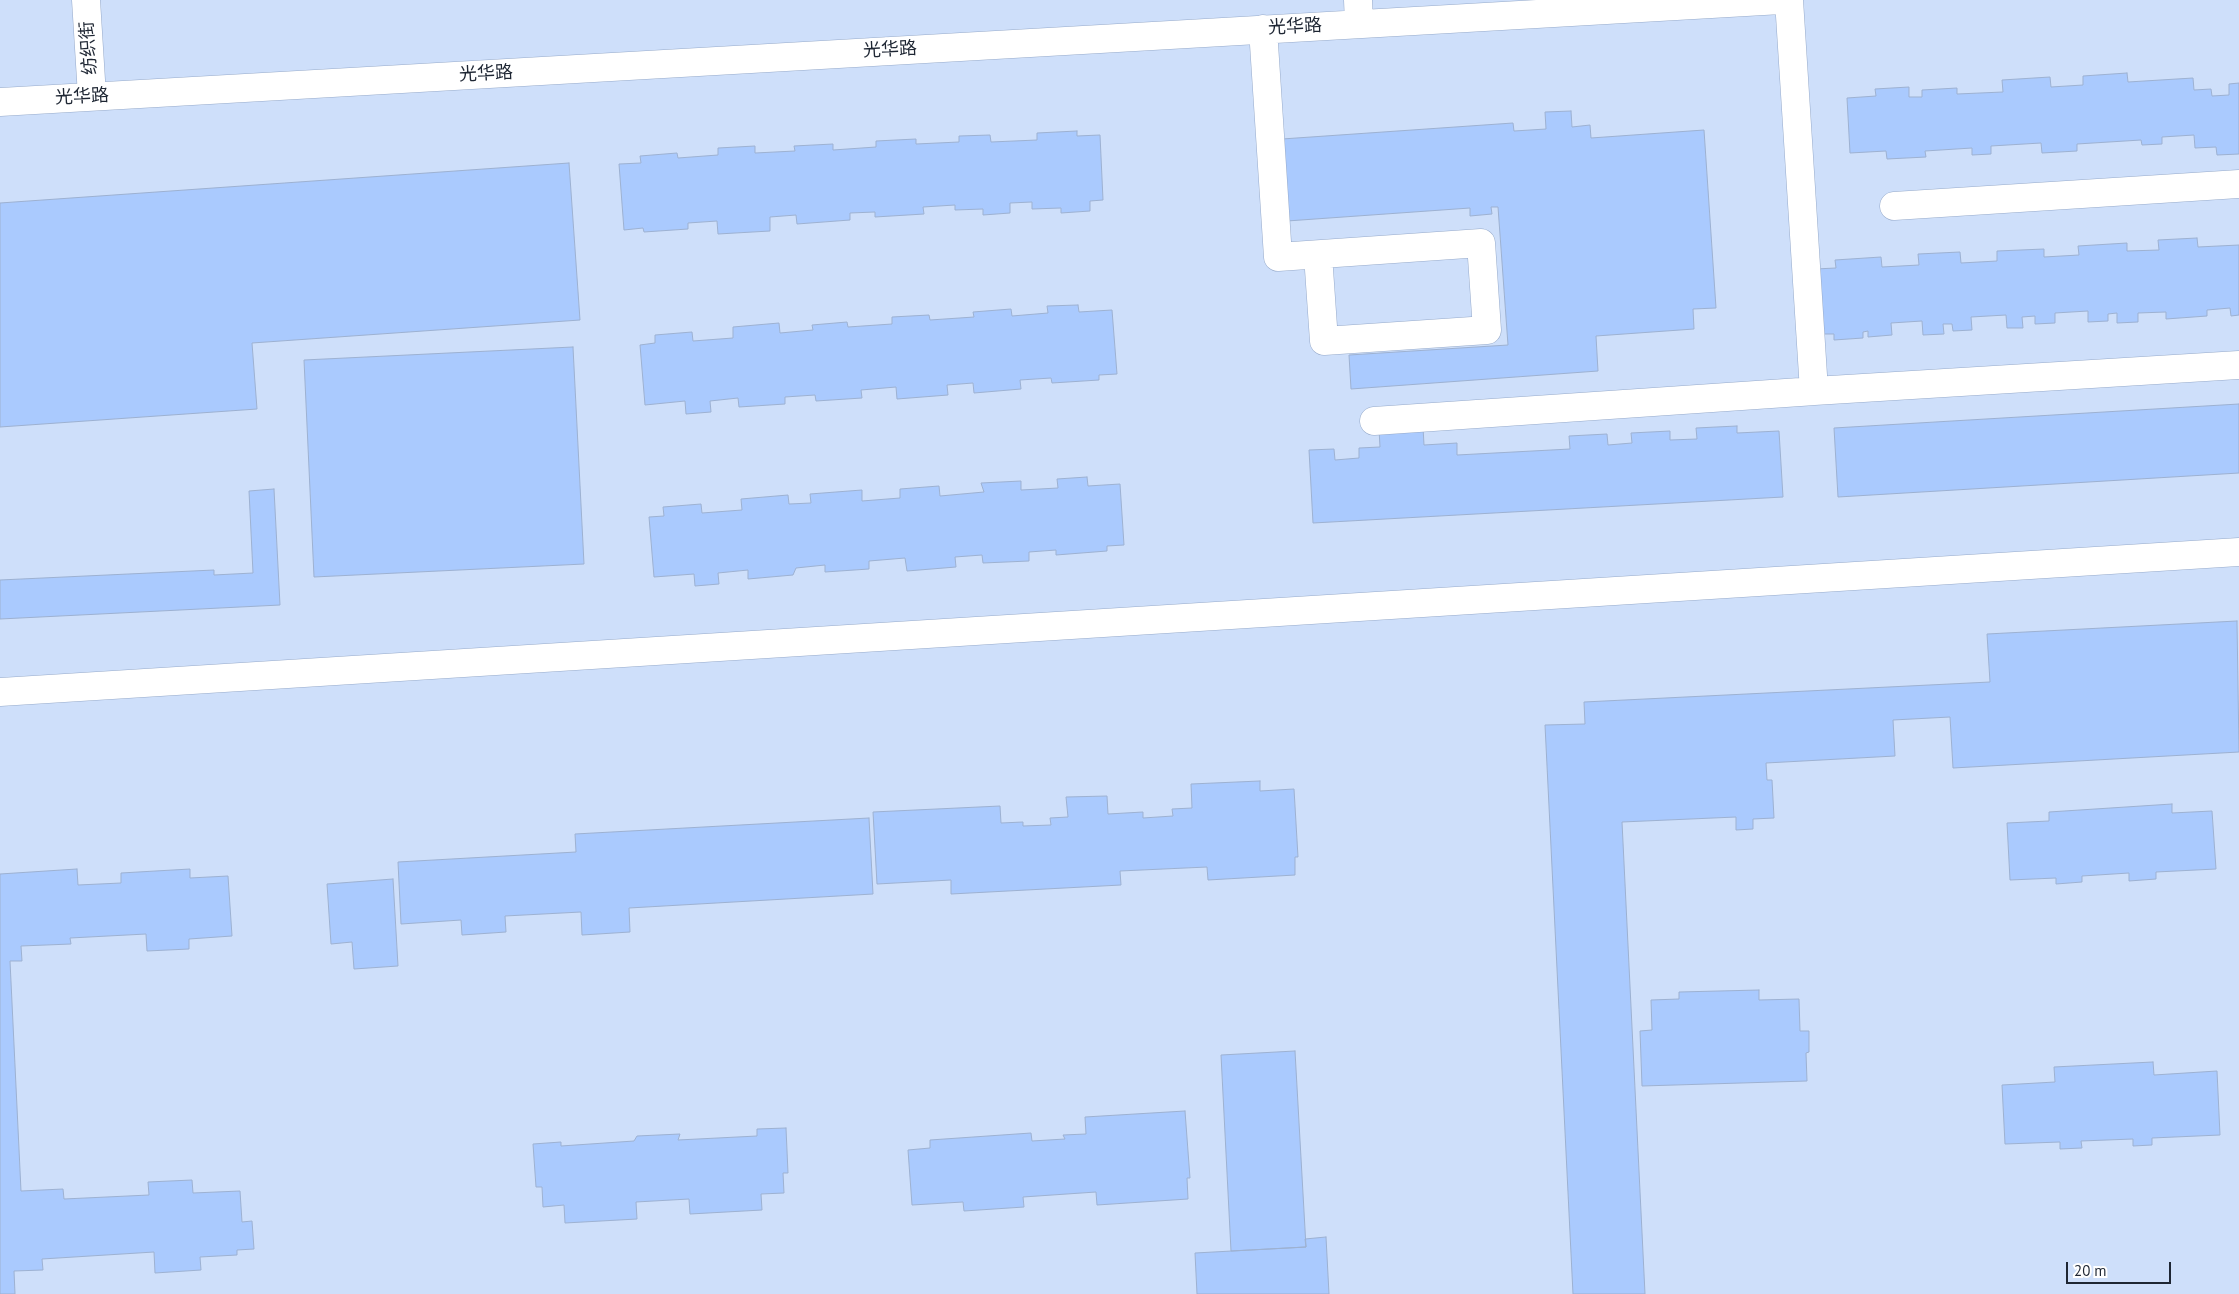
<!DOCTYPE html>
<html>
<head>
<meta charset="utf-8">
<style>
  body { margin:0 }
  #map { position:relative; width:2239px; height:1294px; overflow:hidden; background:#cedffa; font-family:"PT Sans",sans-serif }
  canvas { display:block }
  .scale { position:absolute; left:2066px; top:1262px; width:105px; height:22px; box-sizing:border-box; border:2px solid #1e2633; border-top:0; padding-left:6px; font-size:15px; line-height:18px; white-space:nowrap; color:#1e2633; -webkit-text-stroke:4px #fff; paint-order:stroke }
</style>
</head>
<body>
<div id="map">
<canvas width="2239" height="1294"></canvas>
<div class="scale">20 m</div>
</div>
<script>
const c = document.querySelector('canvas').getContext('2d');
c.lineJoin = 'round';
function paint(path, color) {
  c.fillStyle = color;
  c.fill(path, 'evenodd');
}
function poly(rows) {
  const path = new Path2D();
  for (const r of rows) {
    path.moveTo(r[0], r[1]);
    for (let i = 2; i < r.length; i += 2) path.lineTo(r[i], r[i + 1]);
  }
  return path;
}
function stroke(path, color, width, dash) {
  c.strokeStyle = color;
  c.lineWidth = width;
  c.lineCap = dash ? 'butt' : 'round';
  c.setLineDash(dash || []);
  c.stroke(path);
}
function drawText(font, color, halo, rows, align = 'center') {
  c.font = font + ' "PT Sans","Noto Sans SC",sans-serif';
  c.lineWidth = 5;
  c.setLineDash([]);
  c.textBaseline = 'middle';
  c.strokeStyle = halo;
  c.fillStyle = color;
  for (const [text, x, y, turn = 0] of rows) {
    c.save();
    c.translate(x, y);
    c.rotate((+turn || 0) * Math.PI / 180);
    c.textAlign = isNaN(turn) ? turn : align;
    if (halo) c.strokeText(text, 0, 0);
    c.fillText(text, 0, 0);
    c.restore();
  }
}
const building = poly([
  [2127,73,2128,82,2193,78,2194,90,2211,89,2212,96,2229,95,2229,84,2239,83,2239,154,2217,155,2216,147,2195,148,2194,135,2162,137,2162,144,2142,145,2141,140,2077,144,2077,151,2042,153,2041,143,1991,146,1991,154,1972,155,1972,148,1925,151,1926,157,1887,159,1886,151,1850,153,1847,98,1876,96,1875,89,1909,87,1909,97,1922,97,1922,90,1957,88,1957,94,2003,92,2002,80,2050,77,2051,87,2083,85,2083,76,2127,73],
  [1571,111,1572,127,1590,125,1591,138,1704,130,1716,308,1693,309,1694,329,1596,336,1598,371,1351,389,1349,355,1508,345,1498,207,1491,207,1492,214,1470,216,1470,208,1287,221,1282,139,1513,123,1514,131,1546,129,1545,112,1571,111],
  [1077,131,1077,136,1100,135,1103,200,1090,201,1090,211,1061,213,1061,208,1032,209,1032,202,1010,203,1010,213,983,215,983,209,955,210,955,205,923,207,924,214,875,217,875,212,850,213,850,220,797,224,796,215,770,217,770,231,718,234,717,221,688,223,688,229,644,232,643,228,624,230,619,164,641,163,640,156,677,153,678,158,718,155,718,148,755,146,755,153,795,151,794,146,833,144,833,150,876,147,876,141,916,139,916,144,959,142,959,136,990,135,991,142,1037,140,1037,133,1077,131],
  [569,163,580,320,252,343,257,409,0,427,0,203,569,163],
  [2197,238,2198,247,2239,245,2239,315,2231,316,2230,308,2207,310,2207,316,2166,319,2166,312,2138,313,2138,322,2117,323,2117,313,2108,314,2108,321,2088,322,2088,311,2055,313,2055,323,2035,324,2035,316,2022,317,2023,328,2007,328,2006,315,1971,317,1972,330,1953,331,1952,324,1943,324,1944,334,1923,335,1922,321,1891,323,1892,335,1868,337,1868,331,1863,332,1863,338,1834,340,1834,334,1818,334,1815,269,1836,268,1835,260,1881,257,1882,267,1919,265,1918,254,1960,252,1961,263,1997,261,1997,251,2044,249,2044,257,2079,255,2078,246,2127,243,2127,251,2159,250,2158,240,2197,238],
  [1078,305,1079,312,1112,310,1117,374,1099,375,1099,380,1052,383,1051,378,1020,380,1021,389,974,393,973,383,947,385,948,395,897,399,896,387,861,390,862,398,816,401,815,395,785,397,785,404,739,407,738,398,710,401,711,412,686,414,685,401,645,405,640,345,655,343,655,335,692,332,693,341,733,338,733,327,779,323,780,333,813,330,812,325,847,322,848,327,892,324,892,317,929,315,930,320,974,317,973,312,1011,309,1012,316,1048,313,1047,306,1078,305],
  [573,347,584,564,314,577,304,360,573,347],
  [2239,404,2239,473,1838,497,1834,428,2239,404],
  [1737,426,1737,433,1779,431,1783,497,1313,523,1309,450,1334,449,1335,460,1359,458,1359,448,1380,447,1379,429,1423,427,1424,445,1457,443,1457,455,1570,449,1569,436,1607,434,1608,445,1632,443,1631,433,1670,431,1670,440,1697,439,1696,428,1737,426],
  [1087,477,1088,486,1120,484,1124,545,1107,546,1107,551,1056,555,1056,550,1029,552,1029,561,983,563,982,555,955,557,956,567,907,571,905,558,869,561,869,569,825,572,825,565,796,568,793,575,748,579,748,570,718,573,719,584,695,586,694,574,654,577,649,517,664,516,663,507,701,504,702,513,742,510,741,499,788,495,789,504,811,503,810,494,862,490,862,501,900,498,900,489,939,486,940,496,984,492,981,483,1021,481,1021,490,1058,488,1057,479,1087,477],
  [274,489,280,605,0,619,0,580,214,570,214,575,253,573,249,491,274,489],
  [2237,621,2239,752,1953,768,1950,717,1893,720,1895,756,1766,763,1767,780,1772,780,1774,818,1753,819,1753,829,1736,830,1736,817,1622,822,1645,1294,1573,1294,1545,725,1585,724,1584,702,1990,682,1987,634,2237,621],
  [1260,781,1260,791,1294,789,1298,857,1295,857,1295,875,1208,880,1207,867,1120,871,1121,885,951,894,951,880,877,884,873,812,1000,806,1001,823,1023,822,1023,826,1051,825,1050,818,1068,817,1066,797,1107,796,1108,814,1143,812,1143,818,1173,816,1172,809,1192,808,1191,784,1260,781],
  [2172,804,2172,813,2212,811,2216,869,2156,872,2156,879,2129,881,2129,873,2082,876,2082,882,2056,884,2056,878,2010,880,2007,823,2049,821,2049,812,2172,804],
  [869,818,873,894,629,908,630,932,582,935,581,912,505,916,506,932,462,935,461,920,401,924,398,862,576,852,575,834,869,818],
  [77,869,78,885,121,883,121,873,190,869,190,878,228,876,232,936,189,939,189,949,147,951,146,934,70,938,71,944,21,946,22,961,10,961,21,1191,63,1189,64,1199,149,1195,148,1182,192,1180,193,1193,240,1191,242,1222,252,1221,254,1249,237,1250,237,1255,200,1257,201,1270,155,1273,154,1252,42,1259,43,1270,14,1271,15,1294,0,1294,0,874,77,869],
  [393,879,398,966,354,969,352,942,331,944,327,884,393,879],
  [1759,990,1759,1000,1799,999,1800,1031,1809,1031,1809,1052,1806,1053,1807,1081,1642,1086,1640,1031,1652,1030,1651,1000,1679,999,1679,992,1759,990],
  [1295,1051,1306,1247,1231,1251,1221,1055,1295,1051],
  [2153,1062,2154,1075,2217,1071,2220,1135,2152,1138,2152,1145,2133,1146,2133,1139,2081,1141,2082,1148,2060,1149,2060,1142,2005,1144,2002,1085,2055,1082,2054,1067,2153,1062],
  [1185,1111,1190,1178,1187,1178,1188,1199,1097,1205,1096,1192,1023,1197,1024,1207,964,1211,963,1202,912,1205,908,1150,930,1148,930,1140,1031,1133,1032,1141,1065,1139,1063,1135,1086,1134,1085,1117,1185,1111],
  [786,1128,788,1173,783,1173,784,1193,761,1194,762,1210,690,1214,689,1199,636,1202,637,1219,565,1223,564,1205,543,1207,542,1187,536,1187,533,1144,561,1142,561,1146,634,1141,637,1136,680,1134,678,1140,757,1136,757,1129,786,1128],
  [1326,1237,1329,1294,1197,1294,1195,1253,1306,1247,1305,1239,1326,1237]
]);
const minor = poly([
  [86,0,92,96],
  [1358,0,1359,23],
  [1789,0,1814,391,2239,365],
  [1263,29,1278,257,1481,243,1487,330,1324,341,1318,255],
  [0,102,1781,0],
  [1894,206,2239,184],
  [1374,421,1815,391],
  [0,692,2239,552]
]);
const streetNames = [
  ["光华路",1295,27,-3],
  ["纺织街",89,48,-94],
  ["光华路",890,50,-3],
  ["光华路",486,74,-3],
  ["光华路",82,97,-3]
];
paint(building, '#aacafe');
stroke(building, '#9db1d1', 1);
stroke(minor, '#96aaca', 29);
stroke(minor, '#fff', 28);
drawText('18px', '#1e2633', '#fff', streetNames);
</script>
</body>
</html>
